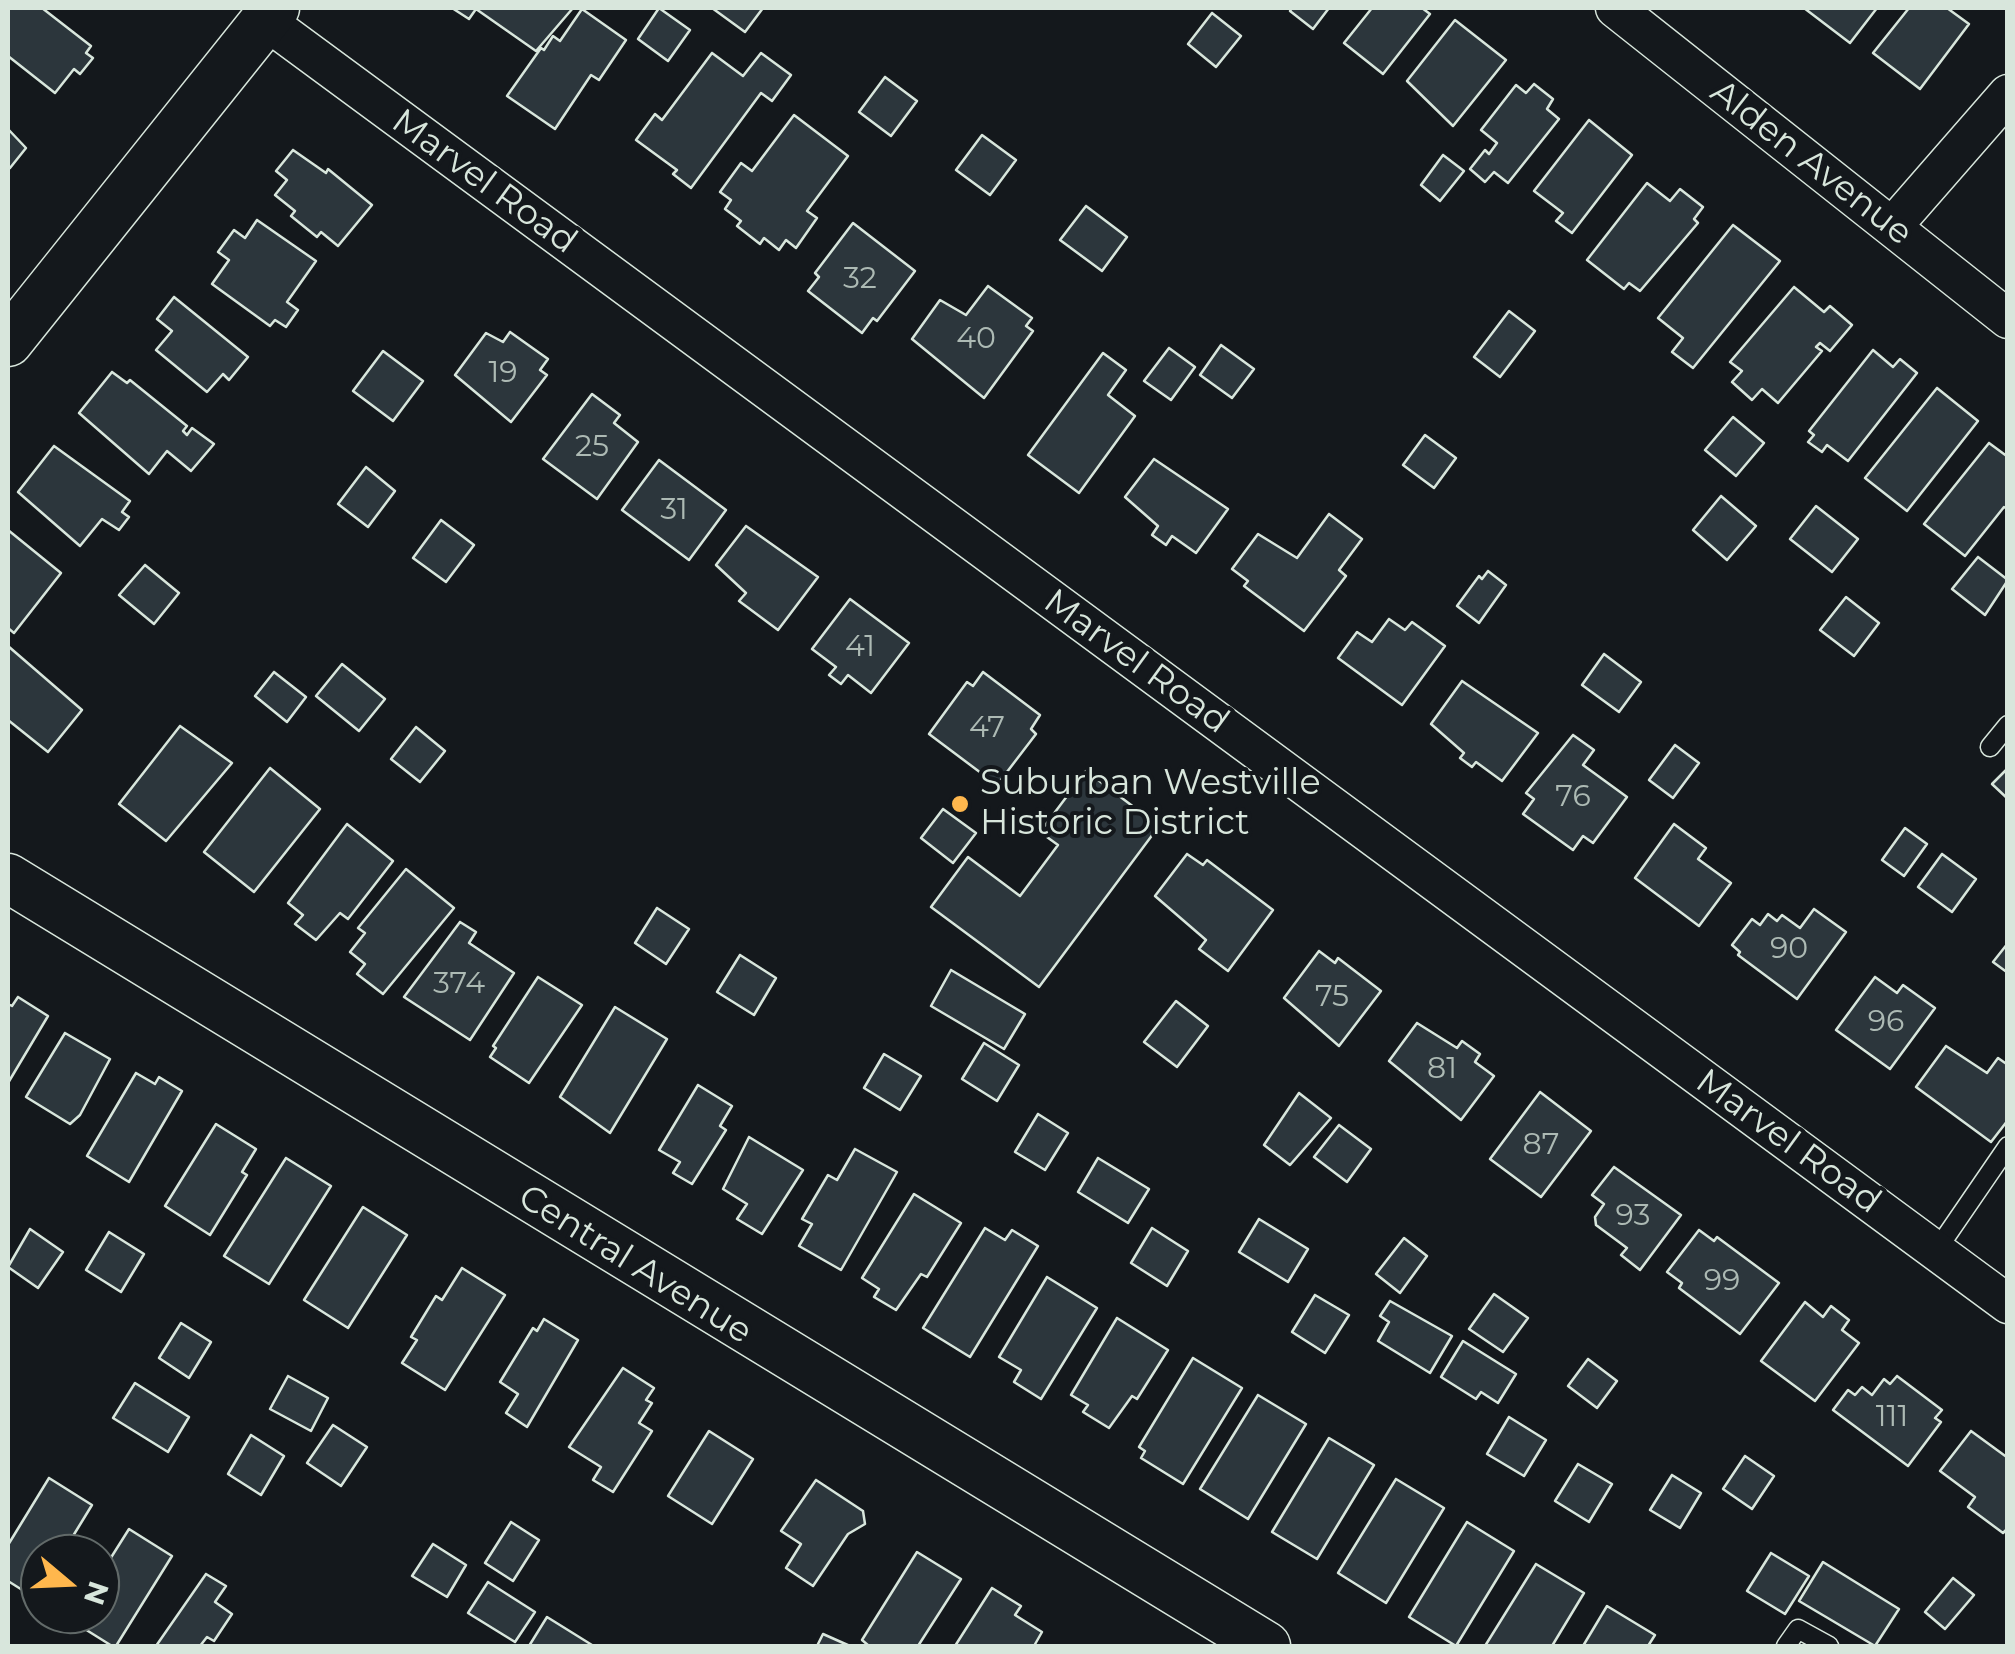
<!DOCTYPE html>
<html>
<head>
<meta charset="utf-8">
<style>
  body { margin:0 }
  #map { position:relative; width:2015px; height:1654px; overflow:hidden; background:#14181c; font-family:Montserrat,sans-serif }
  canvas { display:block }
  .frame { position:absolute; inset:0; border:10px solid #d8e6dc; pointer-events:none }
  .north { position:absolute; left:20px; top:1534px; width:100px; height:100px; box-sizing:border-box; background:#14181c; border:2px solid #626a69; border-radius:50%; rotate:109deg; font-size:28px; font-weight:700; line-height:40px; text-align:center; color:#d8e6dc }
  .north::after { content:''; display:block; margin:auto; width:35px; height:45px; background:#ffb74d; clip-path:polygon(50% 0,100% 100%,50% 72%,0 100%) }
</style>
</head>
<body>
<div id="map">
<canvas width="2015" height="1654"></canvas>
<div class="frame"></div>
<div class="north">N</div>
</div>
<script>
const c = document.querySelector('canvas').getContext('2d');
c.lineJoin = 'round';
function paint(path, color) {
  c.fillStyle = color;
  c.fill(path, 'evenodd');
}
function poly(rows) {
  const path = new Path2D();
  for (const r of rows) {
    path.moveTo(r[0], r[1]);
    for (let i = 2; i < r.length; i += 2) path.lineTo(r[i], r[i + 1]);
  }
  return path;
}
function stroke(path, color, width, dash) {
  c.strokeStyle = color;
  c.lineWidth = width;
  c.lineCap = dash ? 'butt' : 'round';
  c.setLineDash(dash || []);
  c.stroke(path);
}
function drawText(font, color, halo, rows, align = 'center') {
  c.font = font + ' Montserrat,sans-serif';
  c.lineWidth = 8;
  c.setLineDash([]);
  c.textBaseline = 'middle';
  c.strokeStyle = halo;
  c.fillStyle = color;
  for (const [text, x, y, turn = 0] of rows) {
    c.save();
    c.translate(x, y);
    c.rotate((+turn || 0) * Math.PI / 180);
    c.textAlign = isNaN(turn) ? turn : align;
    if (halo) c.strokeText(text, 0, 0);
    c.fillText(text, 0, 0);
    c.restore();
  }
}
const building = poly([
  [8,8,42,8,91,46,86,53,93,58,80,74,74,69,55,93,8,56,8,8],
  [452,8,573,8,536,51,476,9,469,19,452,8],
  [659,8,690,30,668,61,638,39,659,8],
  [712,8,763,8,745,32,712,8],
  [1292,8,1329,8,1313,29,1290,11,1292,8],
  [1372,8,1422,8,1430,14,1383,74,1344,43,1372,8],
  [1804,8,1877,8,1850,43,1804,8],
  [1909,8,1947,8,1969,24,1920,89,1873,53,1909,8],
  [582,9,626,40,599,80,591,75,555,129,507,96,541,48,544,50,553,36,560,41,582,9],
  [1212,13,1241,36,1216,67,1188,44,1212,13],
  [1455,20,1506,60,1453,126,1407,81,1455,20],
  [712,53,743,76,761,53,791,75,772,101,761,93,691,188,673,174,677,170,636,140,655,114,662,120,712,53],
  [885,77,917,101,891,136,859,112,885,77],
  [1534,84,1553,99,1547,109,1559,119,1508,183,1494,172,1485,182,1470,169,1485,150,1489,154,1497,143,1481,130,1516,85,1526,93,1534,84],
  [794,115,848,156,807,211,817,218,796,248,786,240,779,250,764,238,760,244,737,226,741,221,725,209,731,200,720,192,741,163,752,171,794,115],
  [1589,120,1632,155,1572,233,1556,221,1563,213,1534,191,1589,120],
  [8,129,26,148,10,168,8,166,8,129],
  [982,135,1016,160,990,195,956,170,982,135],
  [293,150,326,173,328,169,372,205,338,246,321,232,317,237,291,216,295,211,275,195,287,180,276,171,293,150],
  [1443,155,1464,171,1440,201,1421,185,1443,155],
  [1647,183,1670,201,1680,189,1703,207,1694,219,1698,223,1640,291,1629,283,1624,289,1587,260,1647,183],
  [1086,206,1127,237,1102,271,1060,240,1086,206],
  [257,220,316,261,287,302,298,310,286,327,275,320,270,326,212,284,229,260,218,252,234,230,245,238,257,220],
  [853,223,915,271,877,321,873,318,862,333,808,291,819,277,815,273,853,223],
  [1733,225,1780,261,1693,368,1672,352,1683,338,1658,318,1733,225],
  [988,286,1032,318,1026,326,1033,331,984,398,912,339,940,300,966,315,988,286],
  [1794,287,1824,312,1830,306,1852,325,1830,351,1820,343,1816,347,1822,351,1778,403,1762,389,1752,400,1732,382,1742,371,1730,362,1794,287],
  [174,297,248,357,229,380,223,374,207,392,156,350,172,331,157,319,174,297],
  [1509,311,1535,331,1500,377,1474,357,1509,311],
  [510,332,548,359,540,370,547,375,511,422,455,375,486,333,503,342,510,332],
  [1221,345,1254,369,1232,398,1200,375,1221,345],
  [1169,348,1195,367,1171,400,1144,381,1169,348],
  [1873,350,1893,367,1900,359,1917,373,1848,461,1827,445,1822,452,1808,442,1814,435,1809,431,1873,350],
  [383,351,423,381,393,421,353,391,383,351],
  [1103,353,1126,370,1108,395,1135,416,1079,493,1028,455,1103,353],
  [112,372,127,383,130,380,187,426,183,431,187,435,192,428,214,444,191,471,167,451,149,474,79,413,112,372],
  [1937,388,1978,421,1907,511,1865,478,1937,388],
  [592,394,620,415,614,423,638,442,597,499,543,459,592,394],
  [1733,417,1764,443,1736,476,1705,450,1733,417],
  [1425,435,1456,458,1434,488,1403,465,1425,435],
  [1989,443,2008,457,2008,509,2004,507,1965,556,1924,524,1989,443],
  [54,446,130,501,122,512,129,517,119,530,102,519,80,546,18,492,54,446],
  [1154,459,1228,509,1196,553,1172,536,1166,545,1152,535,1158,526,1125,497,1154,459],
  [659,460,726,510,689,560,622,510,659,460],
  [366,467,395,491,368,527,338,504,366,467],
  [1721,496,1756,526,1727,560,1693,530,1721,496],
  [1816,506,1858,539,1832,572,1790,539,1816,506],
  [1329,514,1362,539,1339,570,1346,576,1304,631,1244,586,1248,581,1232,569,1258,534,1297,558,1329,514],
  [441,520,474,545,446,582,413,558,441,520],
  [746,526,818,577,778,630,739,601,746,593,716,565,746,526],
  [8,530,61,573,14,633,8,628,8,530],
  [1978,557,2008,580,1985,615,1952,589,1978,557],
  [145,565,179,593,154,624,119,595,145,565],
  [1488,571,1506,585,1479,623,1457,606,1479,576,1482,579,1488,571],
  [1846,597,1879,623,1854,656,1820,630,1846,597],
  [850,599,909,643,871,693,848,675,841,684,829,675,836,667,812,649,850,599],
  [1389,619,1405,630,1412,622,1445,646,1402,705,1338,658,1357,632,1372,642,1389,619],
  [8,646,82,710,48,752,8,720,8,646],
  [1604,654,1641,682,1619,712,1582,685,1604,654],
  [342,664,385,699,359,731,316,696,342,664],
  [274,672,306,697,287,722,255,696,274,672],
  [983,672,1040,715,1031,729,1036,734,997,785,929,734,967,682,973,686,983,672],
  [1462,681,1538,733,1502,781,1476,762,1472,767,1460,758,1464,753,1431,724,1462,681],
  [180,726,232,763,166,841,119,804,180,726],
  [416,727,445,751,420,782,391,759,416,727],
  [1573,735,1594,750,1583,765,1627,797,1593,843,1583,836,1573,850,1523,814,1534,799,1526,793,1573,735],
  [1675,745,1699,763,1673,798,1649,780,1675,745],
  [270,768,320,809,254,892,204,852,270,768],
  [2008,768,2008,799,1992,784,2008,768],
  [1086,771,1159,826,1039,987,931,907,968,857,1020,896,1058,845,1040,832,1086,771],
  [943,809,976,833,953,863,921,838,943,809],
  [347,824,393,861,348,919,340,913,316,940,295,924,303,915,288,903,347,824],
  [1674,824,1706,848,1698,859,1731,883,1699,926,1635,878,1674,824],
  [1905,828,1927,844,1904,876,1882,860,1905,828],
  [1187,854,1203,865,1207,860,1273,910,1228,971,1199,949,1206,940,1155,896,1187,854],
  [1942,854,1976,879,1952,912,1918,887,1942,854],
  [406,869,454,908,383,994,357,974,365,964,350,952,365,933,358,928,406,869],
  [657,908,689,929,666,964,635,943,657,908],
  [1814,909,1846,932,1797,999,1738,955,1740,952,1732,945,1752,919,1760,925,1768,914,1777,921,1782,915,1800,928,1814,909],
  [460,922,476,932,469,943,514,973,470,1040,404,997,460,922],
  [2008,943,2008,973,1993,962,2008,943],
  [1319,951,1335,963,1338,958,1381,991,1339,1046,1284,998,1319,951],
  [740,955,776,978,754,1015,717,992,740,955],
  [951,970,1025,1014,1004,1049,931,1006,951,970],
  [538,977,582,1005,529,1083,490,1057,496,1048,493,1046,538,977],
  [1875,977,1897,993,1903,985,1935,1008,1890,1069,1836,1030,1875,977],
  [18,997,48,1016,8,1083,8,1004,12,1006,18,997],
  [1176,1001,1208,1026,1177,1067,1144,1042,1176,1001],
  [615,1007,667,1039,610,1133,560,1097,615,1007],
  [1417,1023,1457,1048,1462,1041,1480,1054,1475,1062,1494,1076,1461,1120,1389,1061,1417,1023],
  [65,1033,110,1059,80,1115,70,1124,26,1097,65,1033],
  [984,1043,1019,1065,997,1101,962,1079,984,1043],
  [1946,1046,1987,1073,1998,1058,2008,1065,2008,1120,1991,1142,1916,1087,1946,1046],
  [884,1054,921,1076,900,1110,864,1088,884,1054],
  [136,1073,155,1084,159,1077,182,1091,129,1182,87,1156,136,1073],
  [698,1085,732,1106,720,1126,726,1130,692,1184,673,1173,680,1162,659,1150,698,1085],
  [1540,1092,1591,1131,1541,1197,1490,1159,1540,1092],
  [1299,1093,1331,1118,1290,1165,1264,1145,1299,1093],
  [1038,1114,1068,1133,1045,1170,1015,1152,1038,1114],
  [216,1124,256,1149,242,1172,247,1175,210,1235,165,1206,216,1124],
  [1339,1125,1371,1149,1347,1182,1314,1157,1339,1125],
  [749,1137,803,1170,762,1234,737,1219,747,1204,723,1189,749,1137],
  [855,1149,897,1172,841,1270,799,1246,812,1224,802,1219,828,1175,837,1180,855,1149],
  [286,1158,331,1186,269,1284,224,1256,286,1158],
  [1098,1158,1149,1189,1128,1223,1078,1192,1098,1158],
  [1614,1167,1681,1215,1640,1270,1621,1255,1627,1248,1596,1225,1595,1217,1604,1204,1592,1195,1614,1167],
  [914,1194,961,1223,927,1277,921,1274,896,1310,874,1297,879,1289,862,1278,914,1194],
  [363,1207,407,1235,348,1328,304,1300,363,1207],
  [1259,1219,1308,1249,1288,1282,1239,1252,1259,1219],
  [985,1228,1005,1240,1012,1230,1038,1246,970,1357,923,1328,985,1228],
  [1152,1228,1188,1251,1167,1286,1131,1263,1152,1228],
  [30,1229,63,1252,38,1288,8,1267,30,1229],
  [1699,1230,1714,1241,1717,1237,1779,1283,1740,1334,1679,1288,1682,1283,1667,1272,1699,1230],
  [109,1232,144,1254,121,1292,86,1270,109,1232],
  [1404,1238,1427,1256,1400,1293,1376,1274,1404,1238],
  [462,1268,505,1295,445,1390,402,1363,417,1340,411,1337,436,1296,442,1300,462,1268],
  [1047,1277,1097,1308,1041,1399,1014,1382,1021,1370,999,1357,1047,1277],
  [1494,1294,1528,1318,1503,1352,1469,1329,1494,1294],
  [1315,1295,1349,1315,1325,1353,1292,1332,1315,1295],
  [1390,1301,1452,1336,1430,1373,1378,1341,1389,1322,1380,1316,1390,1301],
  [1805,1302,1823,1317,1831,1306,1849,1320,1842,1330,1859,1343,1815,1401,1761,1361,1805,1302],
  [1117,1318,1168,1350,1137,1399,1132,1396,1109,1428,1083,1412,1088,1405,1071,1395,1117,1318],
  [544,1319,578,1340,527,1427,506,1413,518,1394,500,1382,533,1328,537,1331,544,1319],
  [181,1323,211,1342,189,1378,159,1358,181,1323],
  [1463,1341,1516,1374,1498,1403,1481,1392,1476,1399,1441,1377,1463,1341],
  [1193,1358,1242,1388,1183,1484,1141,1458,1145,1451,1139,1447,1193,1358],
  [1588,1359,1617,1381,1597,1408,1568,1386,1588,1359],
  [623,1368,654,1388,646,1400,652,1403,639,1423,652,1431,613,1492,593,1480,601,1467,569,1447,623,1368],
  [288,1376,328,1398,311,1431,270,1409,288,1376],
  [1897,1376,1942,1410,1935,1418,1941,1422,1908,1466,1833,1410,1848,1390,1855,1395,1862,1387,1872,1395,1884,1379,1890,1384,1897,1376],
  [135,1383,189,1417,168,1452,113,1418,135,1383],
  [1258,1395,1306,1424,1248,1519,1200,1489,1258,1395],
  [1509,1417,1546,1440,1524,1476,1487,1454,1509,1417],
  [333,1425,367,1447,341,1486,307,1463,333,1425],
  [709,1431,753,1459,712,1524,668,1496,709,1431],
  [1971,1431,2008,1458,2008,1528,2003,1533,1968,1507,1975,1497,1940,1471,1971,1431],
  [251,1435,284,1456,261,1495,228,1474,251,1435],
  [1329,1438,1374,1465,1317,1559,1272,1532,1329,1438],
  [1745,1456,1774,1476,1752,1509,1723,1489,1745,1456],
  [1578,1464,1612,1484,1589,1522,1555,1501,1578,1464],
  [1672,1475,1701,1493,1680,1528,1650,1510,1672,1475],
  [49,1478,92,1505,62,1554,40,1554,40,1590,35,1598,8,1581,8,1545,49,1478],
  [1396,1479,1444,1508,1386,1603,1338,1573,1396,1479],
  [816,1480,863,1511,865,1524,848,1534,813,1586,786,1568,801,1544,781,1531,816,1480],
  [511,1522,539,1540,513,1581,485,1563,511,1522],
  [1467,1522,1514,1551,1456,1646,1409,1617,1467,1522],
  [129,1529,172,1556,116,1646,112,1646,72,1621,76,1614,100,1614,100,1575,129,1529],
  [433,1544,466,1565,447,1597,412,1576,433,1544],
  [917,1552,961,1579,918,1646,869,1646,862,1640,917,1552],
  [1771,1553,1809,1576,1785,1614,1747,1591,1771,1553],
  [1823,1562,1899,1609,1875,1646,1799,1601,1823,1562],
  [1536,1564,1584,1593,1552,1646,1485,1646,1536,1564],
  [206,1574,226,1586,215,1602,232,1614,214,1641,207,1637,200,1646,156,1646,206,1574],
  [1953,1578,1974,1595,1945,1629,1925,1612,1953,1578],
  [488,1582,535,1612,515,1642,468,1613,488,1582],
  [992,1588,1021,1606,1015,1615,1042,1632,1034,1646,955,1646,992,1588],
  [1607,1606,1655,1635,1648,1646,1583,1646,1607,1606],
  [547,1617,592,1645,591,1646,529,1646,547,1617],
  [823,1634,850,1646,817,1646,823,1634]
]);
const service = poly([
  [1990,747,2008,725],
  [1936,1251,2008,1146],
  [1786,1646,1798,1629,1829,1646]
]);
const minor = poly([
  [1615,8,2008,319],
  [265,20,2008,1304],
  [1892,227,2008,94]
]);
const tertiary = poly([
  [8,342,275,8],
  [8,878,1266,1646]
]);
const markers = [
  [960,804,10,"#ffb74d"]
];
const numberNames = [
  ["32",860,279],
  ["40",976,339],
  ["19",503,373],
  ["25",592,447],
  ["31",674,510],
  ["41",860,647],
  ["47",987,728],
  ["76",1573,797],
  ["90",1789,949],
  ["374",459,984],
  ["75",1332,997],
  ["96",1886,1022],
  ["81",1442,1069],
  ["87",1541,1145],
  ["93",1633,1216],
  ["99",1722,1281],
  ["111",1892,1417]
];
const streetNames = [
  ["Alden Avenue",1811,163,38],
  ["Marvel Road",484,182,36],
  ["Marvel Road",1136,662,36],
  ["Marvel Road",1788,1142,36],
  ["Central Avenue",635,1265,32]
];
const poiNames = [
  ["Suburban Westville",980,784],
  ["Historic District",980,824]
];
paint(building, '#2c363c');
stroke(building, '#d8e6dc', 2.5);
stroke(service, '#d8e6dc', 21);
stroke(minor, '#d8e6dc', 41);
stroke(tertiary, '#d8e6dc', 51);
stroke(service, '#14181c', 18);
stroke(minor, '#14181c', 38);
stroke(tertiary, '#14181c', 48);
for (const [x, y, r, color] of markers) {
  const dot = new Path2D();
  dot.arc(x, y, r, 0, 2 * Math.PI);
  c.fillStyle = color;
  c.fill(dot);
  stroke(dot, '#14181c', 4);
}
drawText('30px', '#adbab4', null, numberNames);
drawText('35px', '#d8e6dc', '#14181c', streetNames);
drawText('35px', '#d8e6dc', '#14181c', poiNames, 'left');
</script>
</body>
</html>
